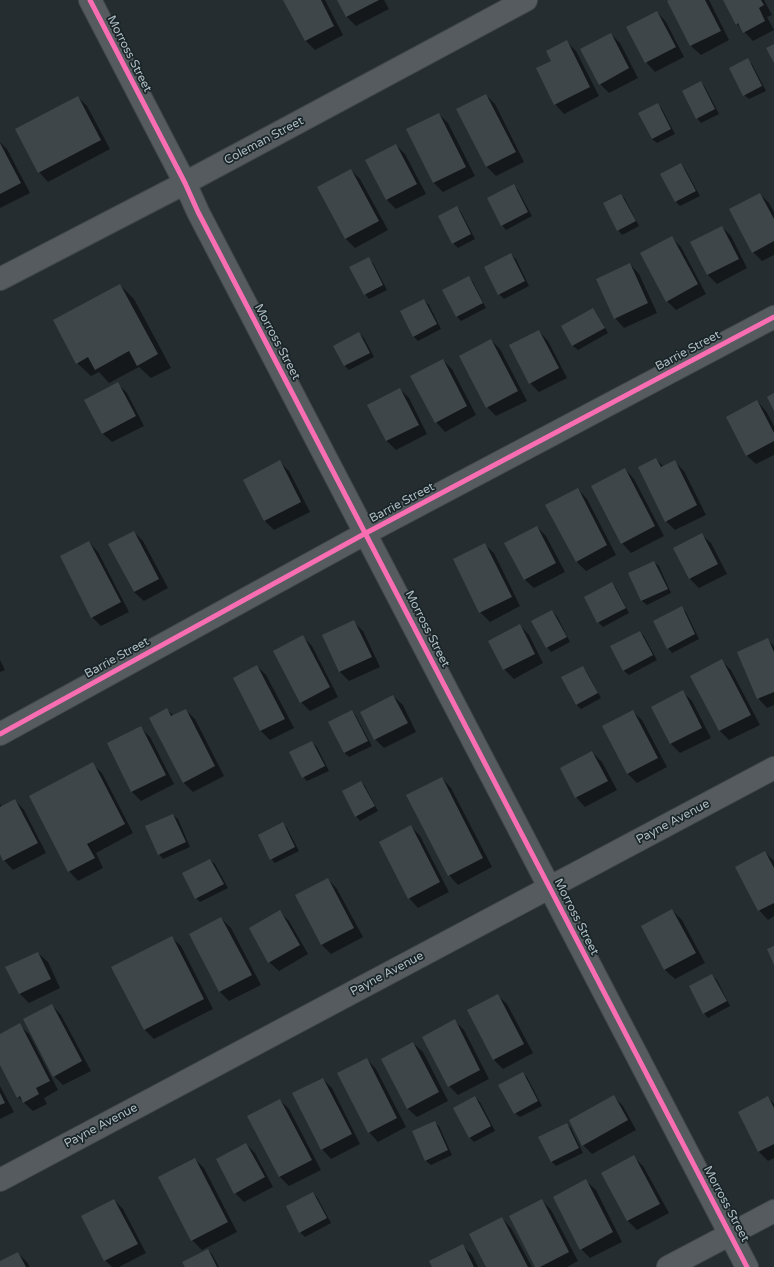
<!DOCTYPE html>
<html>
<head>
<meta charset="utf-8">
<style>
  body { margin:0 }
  canvas { display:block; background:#252d30 }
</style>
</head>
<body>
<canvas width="774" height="1267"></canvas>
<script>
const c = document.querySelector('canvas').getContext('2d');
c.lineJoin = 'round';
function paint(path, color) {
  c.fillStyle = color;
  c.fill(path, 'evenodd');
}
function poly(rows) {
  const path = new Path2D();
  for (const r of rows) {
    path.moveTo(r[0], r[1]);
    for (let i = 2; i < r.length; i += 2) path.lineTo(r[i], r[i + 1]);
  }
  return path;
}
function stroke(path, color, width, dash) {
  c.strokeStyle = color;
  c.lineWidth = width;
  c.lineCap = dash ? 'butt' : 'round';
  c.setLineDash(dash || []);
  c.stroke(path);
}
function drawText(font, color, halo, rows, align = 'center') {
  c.font = font + ' "Varela Round",sans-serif';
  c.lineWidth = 3.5;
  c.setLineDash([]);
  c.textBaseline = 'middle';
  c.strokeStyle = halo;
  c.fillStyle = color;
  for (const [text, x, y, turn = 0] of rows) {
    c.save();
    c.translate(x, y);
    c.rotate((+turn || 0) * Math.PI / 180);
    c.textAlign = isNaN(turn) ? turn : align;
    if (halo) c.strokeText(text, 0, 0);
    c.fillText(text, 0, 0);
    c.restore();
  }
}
const shadow = poly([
  [285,0,325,0,343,35,315,50,305,40],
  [338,0,384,0,389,9,356,26,347,17],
  [672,0,709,0,729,40,701,55,691,46,669,1],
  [724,0,764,0,772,15,767,17,774,30,753,41,737,24],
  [657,12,666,22,684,57,655,72,646,62],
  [611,34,620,43,638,78,609,93,600,84],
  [566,41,576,51,599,96,564,114,555,104,553,61],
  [747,60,752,64,766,91,749,99,744,95],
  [701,82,705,87,719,114,701,123,697,118],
  [486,95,495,104,524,162,496,176,487,167,457,110],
  [78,97,87,106,110,149,48,182,39,172],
  [658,104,662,109,675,134,657,143,652,139,640,114],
  [439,114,448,123,475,176,443,192,434,183,407,130],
  [0,142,7,149,30,193,0,208],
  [396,145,405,154,426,194,396,209,387,200,366,160],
  [681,164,685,169,700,196,680,206,675,201],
  [351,170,360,179,388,230,355,248,346,239,318,187],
  [514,186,518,190,532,216,506,230,502,225],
  [760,194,769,203,774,212,774,255,762,261,753,252],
  [621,195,625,199,639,226,622,235,618,230],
  [457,208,461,212,475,239,458,248,453,243],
  [722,227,731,236,747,268,717,284,708,275,691,243],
  [671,237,681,247,706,294,676,310,667,301],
  [511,255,516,259,529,286,504,299,499,294],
  [368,259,373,263,387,290,369,299,365,294],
  [630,264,639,274,657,313,624,328,615,318],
  [469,277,473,282,486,308,461,321,457,317],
  [120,285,134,299,171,368,151,378,139,367,109,383,99,372,91,376,77,363],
  [424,300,429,305,441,329,418,341,414,337,401,312],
  [593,309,597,314,608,333,578,350,573,346,562,327],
  [539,331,548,341,567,378,539,392,530,383],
  [359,333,364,338,374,357,349,370,345,366,334,347],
  [491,340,500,349,527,401,496,416,487,407],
  [443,360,452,369,476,415,445,432,436,422],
  [118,384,127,393,144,426,112,442,102,433],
  [400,389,409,398,427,434,396,450,387,441,368,405],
  [757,401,766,411,774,426,774,455,756,464,746,455],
  [656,459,664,467,675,462,684,471,706,515,675,530,666,521],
  [280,462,289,471,310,512,274,530,265,521,244,480],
  [625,469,634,479,664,536,631,553,622,543],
  [578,489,587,499,616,555,586,571,576,561],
  [537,527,546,536,565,572,534,588,524,579],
  [134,532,143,541,168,588,144,601,134,592,109,545],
  [701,534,711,543,727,574,699,588,690,579],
  [89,542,98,552,129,612,101,626,92,617],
  [484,544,494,553,520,606,490,622,480,612],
  [654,562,659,566,671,593,647,605,642,601,630,573],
  [612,583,616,588,629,613,603,627,598,622],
  [682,608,686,612,699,639,672,653,668,648],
  [552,611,557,616,570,642,551,652,547,647],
  [354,622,363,631,380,667,349,681,340,672,323,636],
  [520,625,529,635,543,663,514,679,504,669,489,641],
  [640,632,644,636,657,660,629,675,624,671,611,647],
  [303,637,312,646,338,697,310,711,301,702],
  [768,640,774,646,774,705,767,708,758,698],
  [0,660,5,670,0,672],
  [722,661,731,670,760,725,729,740,720,731,692,676],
  [257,666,266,675,294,728,270,740,261,731,234,678],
  [583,667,587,672,601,698,581,709,576,704],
  [683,692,692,701,711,738,680,753,671,744,652,707],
  [393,696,403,705,416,732,384,748,375,739],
  [167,710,174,716,186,710,195,719,224,776,193,792,184,783,150,719],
  [352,711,356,716,372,746,349,757,345,753,329,723],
  [632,711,642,720,667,767,637,783,628,774,603,726],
  [141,728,150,737,174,784,141,801,132,792,108,744],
  [312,742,317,747,329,771,307,781,303,777],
  [592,752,602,762,617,790,585,807,576,797],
  [92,764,102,773,133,833,96,853,103,868,78,881,69,871],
  [442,778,451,788,492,867,458,885,449,875],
  [361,782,365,786,378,811,360,821,356,816],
  [15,800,24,810,46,853,13,870,4,860,0,852,0,804,2,807],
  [173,815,178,819,190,847,163,859,159,854],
  [283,824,287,828,299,851,275,863,271,859],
  [411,826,420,836,449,892,418,908,409,898],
  [765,852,774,861,774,916,768,920,759,910],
  [210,860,215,864,228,888,200,902,196,898],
  [328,879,337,889,363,937,331,954,322,945,297,896],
  [672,910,682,920,705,963,675,979,665,970,642,926],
  [280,912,289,921,308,954,279,971,269,962],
  [221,918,231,928,261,985,229,1001,220,992],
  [171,937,181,946,213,1009,154,1039,145,1030,113,967],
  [38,953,48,962,60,988,29,1003,20,994],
  [712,975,717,980,730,1006,708,1018,704,1013],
  [497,995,507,1004,533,1053,503,1069,494,1060],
  [52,1005,61,1015,91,1071,63,1085,54,1076],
  [455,1021,464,1030,489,1079,458,1095,449,1086],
  [19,1025,29,1034,58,1090,44,1098,47,1104,33,1111,18,1097,0,1063,0,1035],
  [413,1043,423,1052,448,1101,417,1117,407,1108],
  [367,1059,376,1069,406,1127,378,1142,369,1132],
  [522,1073,527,1077,542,1106,520,1117,515,1113],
  [323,1079,332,1088,360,1144,331,1159,322,1149],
  [0,1086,14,1112,0,1119],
  [475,1097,480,1102,495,1131,474,1142,470,1138,454,1108],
  [614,1097,623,1106,636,1130,592,1154,583,1145],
  [768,1097,774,1104,774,1158,768,1161,759,1152,739,1112],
  [280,1100,289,1109,321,1170,289,1186,280,1177,248,1117],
  [434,1122,439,1126,452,1155,431,1165,426,1161,413,1132],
  [566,1124,571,1128,583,1153,556,1166,552,1162,540,1138],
  [246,1144,255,1153,273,1187,244,1202,235,1193],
  [633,1156,643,1166,669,1213,637,1230,628,1221,602,1173],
  [195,1159,204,1168,237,1232,202,1250,192,1240,160,1177],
  [586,1181,596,1190,622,1242,590,1258,581,1249],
  [313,1193,317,1197,331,1223,305,1237,300,1232],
  [114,1200,123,1209,146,1253,119,1267,112,1267,105,1260],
  [542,1200,551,1210,578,1261,567,1267,536,1267],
  [502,1218,511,1228,532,1267,487,1267],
  [463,1246,472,1255,478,1267,433,1267],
  [208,1250,212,1254,219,1267,186,1267],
  [18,1253,27,1262,30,1267,0,1267,0,1262]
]);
const building = poly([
  [283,0,321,0,334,26,305,41],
  [337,0,379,0,346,17],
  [669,0,705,0,721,31,690,46,667,1],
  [723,0,761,0,764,5,759,8,765,21,743,33,738,23,736,25],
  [657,11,676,47,645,63,626,27],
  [611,33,629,68,599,85,580,49],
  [567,40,590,87,554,105,536,68,551,61,546,51],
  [774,44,774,63,766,48],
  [748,58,762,86,743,96,729,68],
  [701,81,715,109,696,119,682,91],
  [486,94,516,152,486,167,456,109],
  [78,96,101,140,38,173,15,129],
  [658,103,671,129,652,139,638,113],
  [439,113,466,167,433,183,406,129],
  [0,143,21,183,0,194],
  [396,144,417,184,386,200,365,160],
  [681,163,696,191,675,202,660,174],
  [351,169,379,221,345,239,317,187],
  [514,184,528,212,501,226,487,198],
  [760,193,774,219,774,241,752,253,729,209],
  [621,194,636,221,617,231,603,203],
  [457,206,471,234,452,244,438,216],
  [722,226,739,259,707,275,690,242],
  [672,236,698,284,666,302,640,253],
  [511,253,525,281,498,295,484,267],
  [369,257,383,285,364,295,349,267],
  [630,263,648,303,614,319,596,279],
  [469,276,483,303,456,317,442,290],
  [120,284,158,354,137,366,129,351,95,370,88,357,76,364,53,320],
  [424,299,437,324,413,337,400,311],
  [593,308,605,328,572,346,561,326],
  [539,330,559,368,529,384,509,345],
  [359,332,370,353,344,366,333,346],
  [491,339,518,391,486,408,459,356],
  [443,359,467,406,435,423,410,376],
  [118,382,136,416,102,434,84,400],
  [400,388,419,425,386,441,367,405],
  [774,393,774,411,767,397],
  [757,400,774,433,774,441,746,456,726,417],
  [656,458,661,467,675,460,697,505,665,522,638,467],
  [280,460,301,502,264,521,243,480],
  [625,468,655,526,621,544,591,486],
  [578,488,607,545,576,562,545,505],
  [537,526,556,563,524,580,504,543],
  [134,531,159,579,134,592,108,544],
  [702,533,718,564,689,579,673,548],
  [89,541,121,602,91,618,60,556],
  [485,543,512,597,479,613,453,559],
  [654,561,668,589,641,601,628,573],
  [612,582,626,608,597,623,584,597],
  [682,606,695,634,667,649,653,621],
  [552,610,567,637,546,648,531,621],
  [354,620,372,657,339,672,322,635],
  [520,624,535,654,503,670,488,641],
  [640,631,653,655,623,671,610,646],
  [303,635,330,687,300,703,273,651],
  [768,638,774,652,774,692,757,699,737,652],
  [722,659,751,715,719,731,690,676],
  [257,665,285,719,260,731,233,678],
  [583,666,598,693,576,705,561,677],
  [683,690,702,728,670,744,651,707],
  [393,695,408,723,374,740,360,712],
  [167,708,171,716,186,709,215,766,183,783,149,718],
  [352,710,368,741,344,753,328,722],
  [633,710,658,758,627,774,602,726],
  [141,726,166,775,131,792,107,743],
  [312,741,325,766,302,778,289,752],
  [592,751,608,781,575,798,560,768],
  [93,762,125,824,87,844,95,858,68,872,29,796],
  [442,777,483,858,448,876,406,795],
  [361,781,375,806,355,817,342,791],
  [15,799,38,843,3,861,0,854,0,807],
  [173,814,186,842,158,855,145,826],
  [283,822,295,847,270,860,258,835],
  [411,825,440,882,408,899,379,842],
  [765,851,774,868,774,903,758,911,735,867],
  [210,859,224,884,195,899,182,873],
  [328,878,354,928,321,945,295,895],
  [672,909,696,953,664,970,641,926],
  [280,910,300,945,268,963,249,928],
  [221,917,252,975,219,992,189,934],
  [172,936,204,999,144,1030,111,967],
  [774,946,774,965,767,949],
  [38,952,51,979,19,994,5,967],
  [712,974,727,1001,703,1014,689,986],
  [498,994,524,1044,493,1060,467,1010],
  [52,1004,82,1061,53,1077,23,1019],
  [455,1019,480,1070,448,1087,422,1037],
  [20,1023,50,1081,36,1088,39,1094,23,1103,20,1096,17,1098,0,1065,0,1034],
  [413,1042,439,1092,407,1109,381,1059],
  [367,1058,397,1118,368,1133,337,1073],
  [523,1072,538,1101,514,1114,498,1085],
  [323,1078,352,1134,321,1150,292,1093],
  [0,1093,5,1103,0,1105],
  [614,1095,628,1120,582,1146,569,1120],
  [475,1096,491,1126,469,1138,453,1108],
  [768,1096,774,1108,774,1144,758,1152,738,1112],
  [280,1099,312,1160,279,1177,247,1116],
  [435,1121,448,1150,425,1161,412,1131],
  [567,1123,579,1148,551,1162,538,1137],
  [246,1143,265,1177,234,1194,216,1159],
  [634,1155,660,1204,627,1221,601,1173],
  [195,1158,228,1222,191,1241,158,1177],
  [586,1179,613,1232,580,1250,553,1197],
  [313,1192,327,1218,299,1233,286,1206],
  [114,1199,138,1244,104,1261,81,1216],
  [542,1199,569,1252,540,1267,535,1267,509,1216],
  [502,1217,528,1267,486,1267,469,1234],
  [463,1244,474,1267,432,1267,429,1261],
  [208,1249,217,1267,185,1267,182,1262],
  [18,1252,26,1267,0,1267,0,1261]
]);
const street = poly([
  [90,0,185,183,198,212,747,1267],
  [0,279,185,183,526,0],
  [0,734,366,533,774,317],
  [0,1180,774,768],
  [668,1267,774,1211]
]);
const cycleway = poly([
  [90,0,185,183,198,212,747,1267],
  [0,734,366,533,774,317]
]);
const streetNames = [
  ["Morross Street",129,54,63],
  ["Coleman Street",264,141,-28],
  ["Morross Street",277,342,62],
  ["Barrie Street",688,351,-28],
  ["Barrie Street",402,503,-28],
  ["Morross Street",427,629,63],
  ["Barrie Street",117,658,-29],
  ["Payne Avenue",673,822,-28],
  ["Morross Street",576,917,63],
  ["Payne Avenue",387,974,-28],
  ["Payne Avenue",101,1126,-28],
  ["Morross Street",726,1204,62]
];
paint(shadow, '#0007');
paint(building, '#3f4649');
stroke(street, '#42484b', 24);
stroke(street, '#555b5e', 22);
stroke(cycleway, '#f96db3', 5);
drawText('12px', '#aebcc2', '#192529', streetNames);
</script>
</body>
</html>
